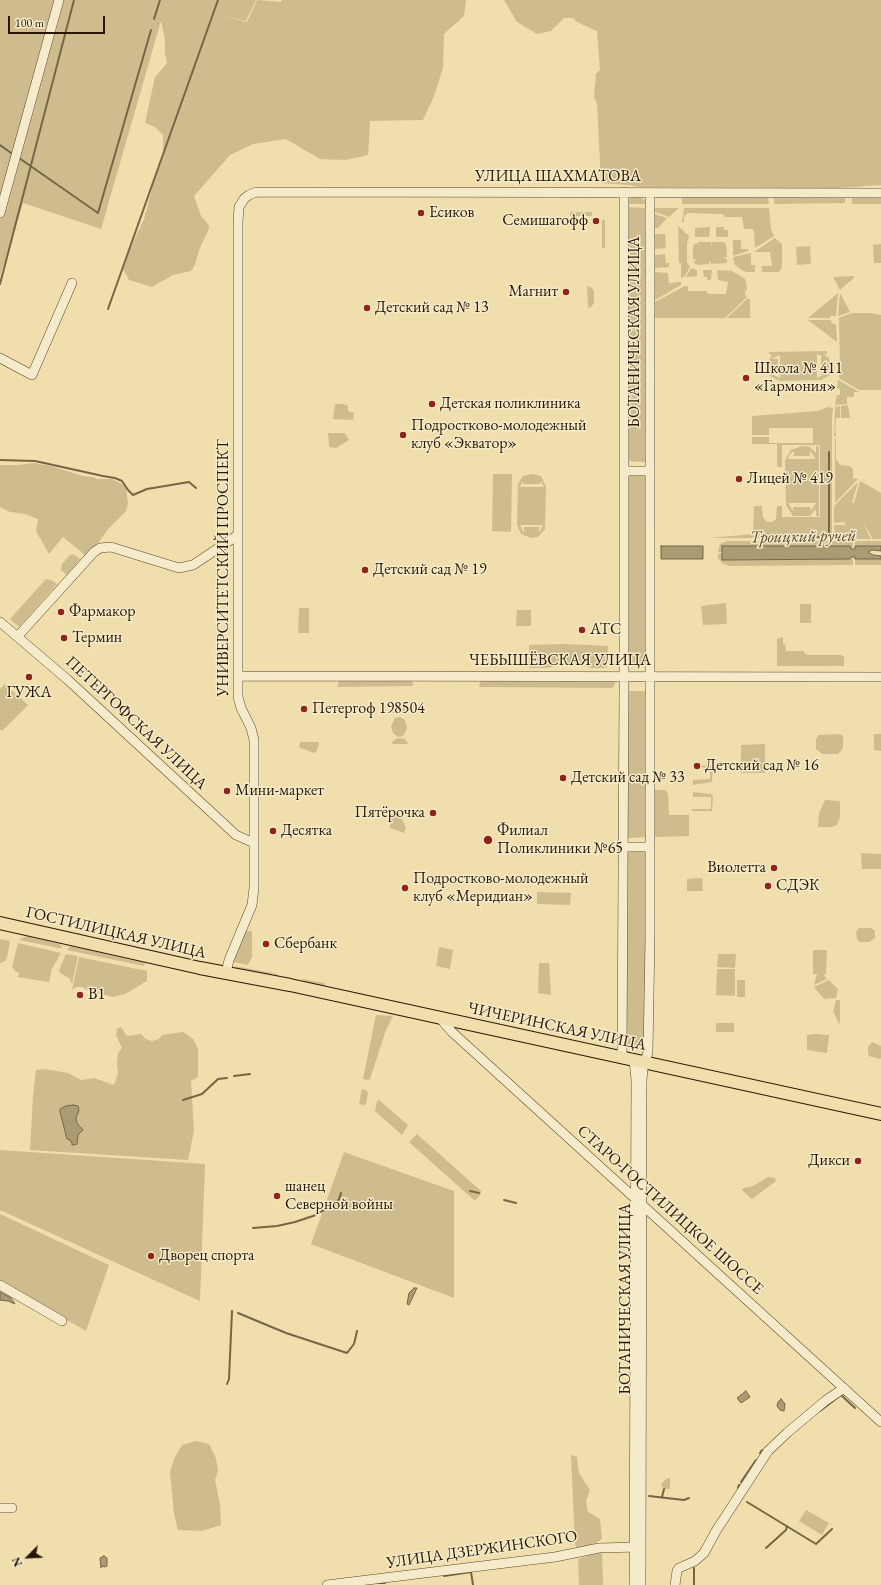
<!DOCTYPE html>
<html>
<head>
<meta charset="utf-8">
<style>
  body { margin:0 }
  #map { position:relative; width:881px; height:1585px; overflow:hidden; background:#f0deac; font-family:"EB Garamond",serif }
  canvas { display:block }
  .north { position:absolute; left:8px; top:1537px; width:40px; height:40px; -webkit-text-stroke:3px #f5eac9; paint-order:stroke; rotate:246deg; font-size:11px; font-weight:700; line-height:16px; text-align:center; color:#281703 }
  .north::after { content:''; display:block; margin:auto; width:14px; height:18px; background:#281703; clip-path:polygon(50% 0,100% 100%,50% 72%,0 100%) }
  .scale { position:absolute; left:8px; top:16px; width:97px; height:18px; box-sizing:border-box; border:2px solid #281703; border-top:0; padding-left:5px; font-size:12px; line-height:14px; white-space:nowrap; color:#281703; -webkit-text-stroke:3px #f5eac9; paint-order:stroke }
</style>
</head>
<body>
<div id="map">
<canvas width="881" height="1585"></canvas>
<div class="north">N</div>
<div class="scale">100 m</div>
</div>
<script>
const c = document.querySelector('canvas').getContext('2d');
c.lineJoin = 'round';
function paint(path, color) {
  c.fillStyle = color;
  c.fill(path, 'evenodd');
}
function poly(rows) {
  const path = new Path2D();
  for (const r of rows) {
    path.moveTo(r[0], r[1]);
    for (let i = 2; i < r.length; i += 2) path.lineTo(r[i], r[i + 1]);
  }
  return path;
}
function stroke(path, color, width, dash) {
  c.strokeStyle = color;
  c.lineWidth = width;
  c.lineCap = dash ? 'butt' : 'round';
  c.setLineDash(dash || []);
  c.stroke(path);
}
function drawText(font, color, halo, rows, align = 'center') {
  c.font = font + ' "EB Garamond",serif';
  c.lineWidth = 3;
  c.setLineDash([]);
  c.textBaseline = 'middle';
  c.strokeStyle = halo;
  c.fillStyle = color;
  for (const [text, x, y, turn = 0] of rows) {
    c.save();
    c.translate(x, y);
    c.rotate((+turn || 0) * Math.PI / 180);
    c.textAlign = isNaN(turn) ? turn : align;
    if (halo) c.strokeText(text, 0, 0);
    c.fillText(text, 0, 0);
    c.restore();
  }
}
const green = poly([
  [0,0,256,0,246,21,221,16,247,22,257,0,281,2,282,0,466,0,464,16,444,34,443,68,434,96,423,120,370,121,368,155,345,160,320,159,286,139,253,144,230,155,194,196,201,216,205,220,209,226,208,231,199,250,195,265,191,271,173,275,152,287,129,280,123,269,130,249,144,219,153,185,163,153,163,135,155,127,145,123,155,77,167,63,165,53,165,39,161,21,101,229,23,203,0,276],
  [504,0,881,0,881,185,837,188,659,187,639,187,629,185,601,183,597,104,594,97,596,74,600,70,597,31,577,22,573,18,564,18,551,31,537,34,517,22],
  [631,198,641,198,646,201,647,204,627,204,628,200],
  [682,198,768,198,769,204,682,204],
  [774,198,845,198,845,203,774,204],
  [852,198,881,198,881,204,852,204],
  [627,207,647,208,647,461,645,462,627,461],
  [655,208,679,208,669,217,655,212],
  [684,208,769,208,771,229,774,236,755,248,754,232,753,229,744,229,742,217,724,217,724,215,721,214,687,213,687,215,684,215,684,222,682,222],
  [570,212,592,212,592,216,570,216],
  [655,214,667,218,658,228,655,228],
  [602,220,605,220,605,248,602,248],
  [678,226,689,236,687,243,687,263,690,267,684,277,681,278,681,263,679,263],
  [710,227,709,237,695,237,695,228],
  [716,227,724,227,724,230,728,230,728,237,716,237],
  [655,234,665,234,666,248,655,249],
  [775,238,782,244,782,267,779,272,762,272,762,266,772,266,770,252,754,252],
  [733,240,741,240,741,249,748,249,748,251,733,256],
  [697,242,711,242,711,246,712,242,723,242,726,244,727,257,722,258,727,259,727,263,711,264,710,260,709,264,699,265,695,264,694,262,697,258,693,260,693,246,696,243,700,246],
  [881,244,881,263,874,263,873,245],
  [810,246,811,264,797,265,796,247],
  [751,253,751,265,755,265,755,272,745,272,735,265,733,257],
  [665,254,666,263,669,263,669,267,655,268,655,255],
  [691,268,697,270,697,276,686,277],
  [703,270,712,270,711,280,707,280,707,277,704,277],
  [717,270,732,271,744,278,746,281,747,290,745,290,745,295,747,296,747,297,725,318,654,318,655,302,685,286,688,286,688,291,707,291,707,293,710,294,726,294,728,282,718,280],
  [654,272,668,273,669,283,681,282,681,285,655,300],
  [854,276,854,278,840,290,833,277],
  [587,286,592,288,594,291,594,303,591,307,588,308],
  [838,293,836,316,830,316,830,318,808,318],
  [840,293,850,312,838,316],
  [747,299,750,299,750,318,727,318],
  [852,313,869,313,881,315,881,390,859,390,839,378,840,365,839,318],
  [808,320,831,320,832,323,836,325,837,342],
  [827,351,827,354,824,354,827,357,829,357,830,375,821,380,780,381,770,376,767,370,767,363,772,355,769,354,769,352],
  [817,354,823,357,821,357,821,375,823,375,817,378],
  [780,355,780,378,771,374,778,373,778,359,771,359],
  [838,380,859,392,854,392,854,397,847,397,847,404,835,405,837,395,840,395,840,389,837,388],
  [335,404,343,404,348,406,348,411,354,413,353,420,333,419],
  [848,405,850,418,841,418,841,406],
  [840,406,840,418,836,418,835,433,836,433,836,436,834,436,835,407],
  [828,407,833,408,832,418,832,532,831,537,828,538,822,539,806,539,804,536,800,536,800,538,771,538,767,536,765,538,709,538,753,534,754,506,762,506,763,517,766,521,768,522,772,522,776,519,777,506,782,506,782,517,820,517,820,445,782,445,782,467,777,467,777,444,752,444,752,437,769,437,769,443,813,443,813,428,769,428,769,435,752,435,752,416,818,411],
  [328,433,345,433,349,440,336,448,330,447,329,446],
  [836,438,836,459,840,465,849,466,853,469,853,478,858,479,835,503,835,439],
  [802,446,810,447,816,453,816,446,819,446,819,516,816,516,816,509,810,516,793,516,786,505,785,460,791,450],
  [794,451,794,456,810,456,810,451,816,459,788,459,790,454],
  [788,503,816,503,811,511,810,507,793,507,793,511],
  [34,463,51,466,83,476,93,477,97,479,112,479,124,485,126,488,128,504,126,511,108,529,99,542,85,555,63,537,49,554,36,531,38,519,25,514,10,512,0,507,0,465,18,465],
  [493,474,512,474,511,532,492,531],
  [532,474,541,476,546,487,545,529,538,537,531,538,521,534,517,525,518,484,523,476],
  [523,481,523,484,540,484,541,481,544,487,520,487],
  [520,525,543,525,539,533,539,527,524,527,524,533],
  [630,475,644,475,646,478,647,665,627,665,628,476],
  [860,481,881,493,881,539,873,539,863,523,871,539,835,539,834,525,845,525,845,522,834,523,834,506,858,482,852,503,854,503],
  [727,541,853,541,853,548,850,548,850,546,722,546,722,552,718,552,720,544],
  [855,541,881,541,881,546,855,546],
  [722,553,722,560,850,559,853,558,853,565,729,566,722,563,718,558,718,554],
  [73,554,80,559,67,575,61,570,62,564,69,556],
  [855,559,881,559,881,565,855,565],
  [46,579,53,581,57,584,19,627,10,619],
  [726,603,727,624,703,625,701,606],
  [800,604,811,604,811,623,800,623],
  [299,608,309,608,309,633,298,633],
  [517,610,531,610,531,626,516,626],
  [783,637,783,644,785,644,786,651,804,651,804,653,808,655,841,655,844,657,844,666,777,666,777,639],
  [564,644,608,646,607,667,603,668,592,668,579,665,562,665,546,668,529,668,529,645],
  [339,681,411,681,413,683,413,686,337,687],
  [480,681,615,682,614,686,612,688,479,687],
  [5,684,28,705,2,731,0,729,0,689],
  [627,691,647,691,647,836,645,837,627,838],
  [397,706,404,707,406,712,401,714,393,713,391,711,392,708],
  [400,717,405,720,407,728,403,736,398,737,393,733,391,727,395,718],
  [840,734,843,736,843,748,838,754,822,754,816,749,816,739,819,735],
  [874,734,881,734,881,751,874,750],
  [397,738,405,739,408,744,392,744,393,741],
  [301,742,318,742,319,744,316,752,314,753,300,748,299,745],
  [765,744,765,773,741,773,741,745],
  [695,765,713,766,712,782,693,785,693,780,710,779,710,768,693,767],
  [655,790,665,790,668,793,669,815,689,815,689,836,656,837,655,835],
  [693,792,711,794,713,796,712,811,692,811,692,809,711,809,711,797,693,797],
  [825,800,840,801,840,817,837,825,832,827,818,827,819,813],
  [392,810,398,810,406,828,404,833,390,828],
  [628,851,645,851,646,852,646,1049,626,1045],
  [861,853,881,854,881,869,862,869],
  [702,878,703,891,687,891,687,879],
  [537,892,571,893,570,905,537,904],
  [859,928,871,928,875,931,875,938,869,942,859,942,857,939,856,932],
  [245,931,252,931,252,957,248,965,233,962],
  [26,936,60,944,62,948,59,948,19,940],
  [0,939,10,941,7,958,4,962,0,963],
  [18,943,61,953,52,969,49,982,18,977,19,973,16,972,12,967],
  [72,946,130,960,145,962,144,966,67,950,69,947],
  [439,947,453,950,450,969,436,966],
  [813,950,827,950,826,974,824,975,827,979,814,985,817,974,813,974],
  [66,954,78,956,72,984,69,978,60,973,59,970],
  [718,954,736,954,735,968,717,967],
  [79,957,147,971,147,981,125,994,113,997,89,991,82,987,76,987,72,990],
  [539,963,549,963,551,995,538,993],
  [235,966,278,974,278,975,262,974,239,969],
  [717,969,735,969,735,996,716,995],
  [302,979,325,983,325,988,302,980],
  [737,980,745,980,745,997,737,997],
  [829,980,838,989,836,998,824,999,814,987],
  [836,1000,840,1000,840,1021,839,1024,833,1011],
  [376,1015,393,1016,386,1030,370,1079,368,1080,363,1079],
  [716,1023,734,1023,734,1032,716,1032],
  [121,1027,127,1036,141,1034,146,1039,152,1041,159,1039,162,1035,183,1032,193,1039,198,1049,198,1077,191,1081,194,1131,188,1160,30,1150,33,1096,36,1070,45,1069,68,1073,81,1080,94,1078,114,1085,118,1073,117,1063,118,1053,122,1048,116,1035,117,1029],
  [60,1112,78,1114,76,1118,77,1123,81,1126,81,1132,78,1135,77,1140,72,1145,73,1143,70,1139,67,1138],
  [815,1034,829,1035,827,1053,807,1050,807,1035],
  [872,1042,881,1046,881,1058,880,1059,869,1056,868,1054,868,1047],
  [362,1089,366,1090,368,1093,366,1104,364,1105,359,1104],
  [379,1100,408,1125,402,1135,375,1111,377,1101],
  [417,1134,481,1191,481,1194,475,1201,409,1142],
  [0,1150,205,1164,200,1301,0,1210],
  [344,1152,454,1191,454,1298,311,1244],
  [768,1177,775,1178,776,1181,752,1199,742,1190,744,1188,753,1186],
  [0,1214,109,1265,86,1331,0,1282],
  [196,1441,209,1444,216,1458,218,1471,215,1480,220,1504,221,1525,202,1531,178,1530,174,1514,170,1472,174,1459,182,1445],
  [571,1455,577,1457,579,1473,590,1490,586,1501,588,1512,600,1519,602,1539,586,1549,578,1550,575,1544],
  [668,1478,670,1478,670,1489,664,1489,661,1485,663,1482],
  [806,1510,829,1523,822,1535,799,1521],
  [602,1551,603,1585,579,1585,578,1559]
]);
const water = poly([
  [661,546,703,546,703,559,661,559,661,546],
  [722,546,850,546,851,549,855,549,855,546,881,546,881,551,872,550,868,552,873,555,881,556,881,559,855,559,855,557,851,557,850,559,722,560,722,546],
  [73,1105,78,1106,79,1110,76,1118,77,1123,83,1130,78,1135,77,1144,74,1145,72,1145,72,1143,70,1140,67,1139,60,1112,60,1109,66,1106,73,1105],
  [414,1288,417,1288,409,1305,407,1304,409,1293,414,1288],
  [0,1292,11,1298,15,1304,8,1301,0,1300,0,1292],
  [746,1391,750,1397,741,1403,737,1398,746,1391],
  [781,1399,785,1404,784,1411,780,1410,777,1406,778,1402,781,1399],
  [104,1556,107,1558,107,1566,105,1567,102,1566,101,1568,100,1558,104,1556]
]);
const stream = poly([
  [154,19,160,0],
  [0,145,14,155],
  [19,158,98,213,151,30],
  [0,284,74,0],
  [108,309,218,0],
  [0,460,35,461,103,476,115,478,122,481,128,490,133,495,147,489,189,482,196,488],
  [818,537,826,536,829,534,829,452],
  [234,1076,250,1074],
  [183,1100,202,1094,218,1079,227,1078],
  [470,1191,479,1193],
  [504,1200,516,1203],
  [253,1228,277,1226,295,1222,313,1216,335,1204,339,1199,341,1193],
  [238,1313,286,1333,347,1353,354,1344,357,1331],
  [227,1384,229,1379,232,1311],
  [820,1411,841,1395,855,1408],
  [760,1453,762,1450],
  [741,1482,756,1460],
  [738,1488,739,1485],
  [649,1496,684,1500,689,1498],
  [662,1497,664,1489],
  [747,1502,816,1544,832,1529],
  [766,1548,786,1530,787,1526],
  [694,1568,694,1585],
  [444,1576,471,1572,473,1585],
  [376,1583,385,1583]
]);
const minor = poly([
  [0,213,59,0],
  [0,358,32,375,72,283],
  [624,471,649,471],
  [0,622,68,680,236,835,254,843],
  [18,636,94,552,100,548,111,547,179,568,193,565,238,535],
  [238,676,881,677],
  [624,847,650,847],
  [226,973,229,960,252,905,254,888,254,740,251,728,241,708,238,697,238,222,239,207,244,199,249,195,256,192,881,193],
  [440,1018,452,1032,881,1422],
  [622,1058,624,690,624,192],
  [0,1285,62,1321],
  [0,1508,12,1508],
  [327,1585,555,1557,599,1548,639,1547],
  [634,1585,636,1080,634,1060],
  [641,1585,642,1080,643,1069,648,1052,650,938,650,193],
  [675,1585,677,1571,679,1568,695,1561,704,1553,716,1531,768,1451,787,1433,825,1401,844,1388]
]);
const major = poly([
  [0,923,200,968,290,985,881,1114]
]);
const markers = [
  [421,213,4,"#8f2418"],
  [596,221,4,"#8f2418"],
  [566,292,4,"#8f2418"],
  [367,308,4,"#8f2418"],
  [746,378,4,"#8f2418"],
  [432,404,4,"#8f2418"],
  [403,435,4,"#8f2418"],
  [739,479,4,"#8f2418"],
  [365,570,4,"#8f2418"],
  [61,612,4,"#8f2418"],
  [582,630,4,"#8f2418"],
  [64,638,4,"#8f2418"],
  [29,677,4,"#8f2418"],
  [304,709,4,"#8f2418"],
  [697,766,4,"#8f2418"],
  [563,778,4,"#8f2418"],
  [227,791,4,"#8f2418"],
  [433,813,4,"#8f2418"],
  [273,831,4,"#8f2418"],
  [488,840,5,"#8f2418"],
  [774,868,4,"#8f2418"],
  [768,886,4,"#8f2418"],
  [405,888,4,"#8f2418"],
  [266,944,4,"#8f2418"],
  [80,995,4,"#8f2418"],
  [858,1161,4,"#8f2418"],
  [277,1196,4,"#8f2418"],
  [151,1256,4,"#8f2418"]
];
const streetNames = [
  ["УЛИЦА ШАХМАТОВА",558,177],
  ["БОТАНИЧЕСКАЯ УЛИЦА",635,332,-90],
  ["УНИВЕРСИТЕТСКИЙ ПРОСПЕКТ",224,568,-90],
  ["ЧЕБЫШЁВСКАЯ УЛИЦА",560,661],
  ["ПЕТЕРГОФСКАЯ УЛИЦА",136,723,43],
  ["ГОСТИЛИЦКАЯ УЛИЦА",116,933,13],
  ["ЧИЧЕРИНСКАЯ УЛИЦА",557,1027,12],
  ["СТАРО-ГОСТИЛИЦКОЕ ШОССЕ",670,1210,42],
  ["БОТАНИЧЕСКАЯ УЛИЦА",626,1299,-90],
  ["УЛИЦА ДЗЕРЖИНСКОГО",482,1550,-8]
];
const poiNames = [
  ["Есиков",429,213],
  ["Семишагофф",588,221,"right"],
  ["Магнит",558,292,"right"],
  ["Детский сад № 13",375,308],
  ["Школа № 411",754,369],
  ["«Гармония»",754,387],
  ["Детская поликлиника",440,404],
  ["Подростково-молодежный",411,426],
  ["клуб «Экватор»",411,444],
  ["Лицей № 419",747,479],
  ["Детский сад № 19",373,570],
  ["Фармакор",69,612],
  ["АТС",590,630],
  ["Термин",72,638],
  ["ГУЖА",29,693,"center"],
  ["Петергоф 198504",312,709],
  ["Детский сад № 16",705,766],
  ["Детский сад № 33",571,778],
  ["Мини-маркет",235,791],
  ["Пятёрочка",425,813,"right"],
  ["Десятка",281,831],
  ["Филиал",497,831],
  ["Поликлиники №65",497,849],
  ["Виолетта",766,868,"right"],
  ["Подростково-молодежный",413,879],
  ["клуб «Меридиан»",413,897],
  ["СДЭК",776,886],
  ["Сбербанк",274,944],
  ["В1",88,995],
  ["Дикси",850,1161,"right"],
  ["шанец",285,1187],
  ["Северной войны",285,1205],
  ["Дворец спорта",159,1256]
];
const waterNames = [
  ["Троицкий ручей",803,537,-1]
];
paint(green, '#cebc8f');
paint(water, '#ac9a73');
stroke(water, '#776646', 1);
stroke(stream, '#776646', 2);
stroke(minor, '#5a492d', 10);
stroke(major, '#281703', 14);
stroke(minor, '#f5eac9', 9);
stroke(major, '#f0deac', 12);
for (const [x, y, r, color] of markers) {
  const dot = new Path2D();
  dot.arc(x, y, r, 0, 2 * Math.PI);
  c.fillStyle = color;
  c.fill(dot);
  stroke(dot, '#f5eac9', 1.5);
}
drawText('16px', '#281703', '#f5eac9', streetNames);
drawText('16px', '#281703', '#f5eac9', poiNames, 'left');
drawText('italic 17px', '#5d4b30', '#f5eac9', waterNames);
</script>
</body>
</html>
